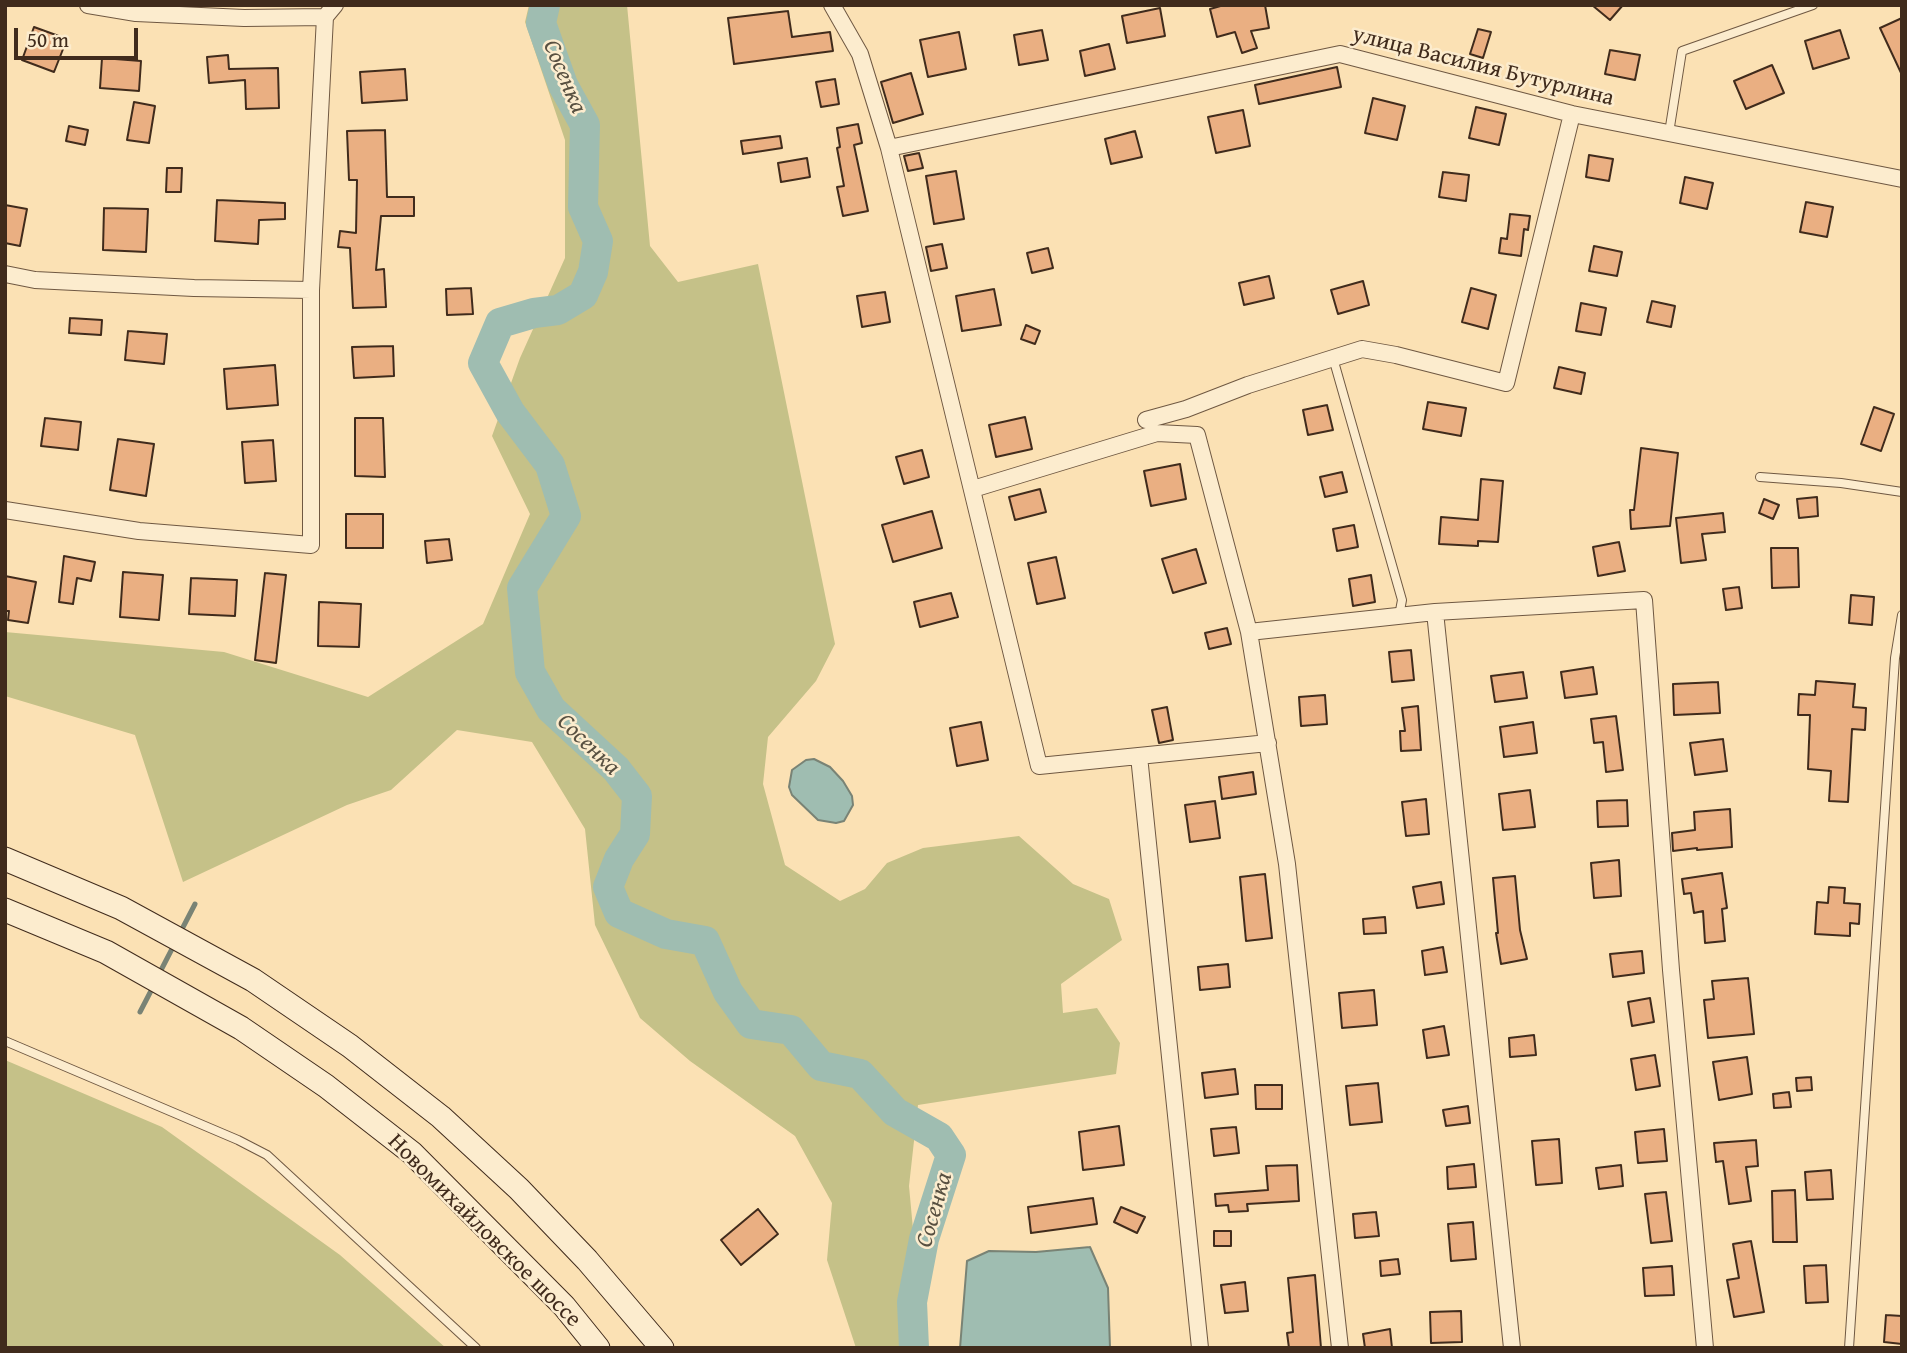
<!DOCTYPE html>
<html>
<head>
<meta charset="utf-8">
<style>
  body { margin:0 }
  #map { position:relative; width:1907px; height:1353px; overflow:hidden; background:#fbe1b4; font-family:"Gentium Book Plus",serif }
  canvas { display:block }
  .frame { position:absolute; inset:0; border:7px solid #402b1c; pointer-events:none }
  .scale { position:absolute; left:14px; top:28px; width:124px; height:32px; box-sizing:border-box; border:4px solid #402b1c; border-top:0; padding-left:9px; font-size:21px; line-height:24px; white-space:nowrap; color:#402b1c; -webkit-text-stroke:5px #fcecce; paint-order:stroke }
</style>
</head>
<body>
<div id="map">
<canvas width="1907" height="1353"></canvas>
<div class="frame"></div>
<div class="scale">50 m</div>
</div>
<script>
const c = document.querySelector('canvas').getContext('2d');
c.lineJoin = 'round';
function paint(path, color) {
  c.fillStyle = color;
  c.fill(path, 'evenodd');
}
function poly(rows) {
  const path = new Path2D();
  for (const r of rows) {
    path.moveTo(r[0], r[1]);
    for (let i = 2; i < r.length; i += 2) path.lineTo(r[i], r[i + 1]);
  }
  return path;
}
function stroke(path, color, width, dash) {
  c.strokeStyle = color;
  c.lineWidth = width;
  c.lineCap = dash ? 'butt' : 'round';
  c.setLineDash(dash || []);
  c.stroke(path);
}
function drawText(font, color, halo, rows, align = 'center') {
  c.font = font + ' "Gentium Book Plus",serif';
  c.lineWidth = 5;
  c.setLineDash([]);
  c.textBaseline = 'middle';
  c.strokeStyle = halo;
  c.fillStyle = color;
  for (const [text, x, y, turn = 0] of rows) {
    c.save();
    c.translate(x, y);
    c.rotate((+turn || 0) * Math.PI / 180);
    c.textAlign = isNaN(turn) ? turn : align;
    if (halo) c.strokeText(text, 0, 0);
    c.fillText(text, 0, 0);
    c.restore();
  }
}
const green = poly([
  [529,5,627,5,650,246,678,282,758,264,835,644,816,681,768,737,763,784,785,865,840,901,865,889,887,863,923,848,1019,836,1073,884,1109,899,1122,940,1061,984,1063,1013,1097,1008,1120,1043,1116,1074,918,1105,909,1186,924,1348,856,1348,827,1260,832,1203,795,1136,690,1061,640,1018,595,925,585,829,532,742,457,730,391,790,347,805,183,882,135,735,5,696,5,632,224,652,368,697,483,624,530,514,492,436,520,358,565,258,565,140,525,22],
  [5,1060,162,1127,340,1255,446,1348,5,1348]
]);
const water = poly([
  [814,759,830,767,843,781,852,796,853,805,844,821,836,823,818,820,792,795,789,787,792,770,806,760,814,759],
  [1090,1247,1108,1288,1110,1348,960,1348,967,1261,989,1251,1036,1252,1090,1247]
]);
const stream = poly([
  [180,933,195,904],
  [158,976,174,945],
  [140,1012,154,985]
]);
const river = poly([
  [545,5,541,23,563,85,585,125,583,207,598,241,593,272,583,295,558,310,534,313,500,323,483,363,510,412,550,465,566,516,522,588,530,672,551,709,616,769,637,796,635,834,619,859,608,887,619,913,666,934,705,941,728,992,751,1024,791,1030,821,1066,860,1074,895,1112,939,1137,951,1155,924,1239,912,1302,914,1348]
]);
const building = poly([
  [1224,5,1265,5,1269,28,1251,31,1257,48,1242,53,1235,32,1217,37,1210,9,1224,5],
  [1592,5,1623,5,1610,20,1592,5],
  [1160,8,1165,36,1127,43,1122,16,1160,8],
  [788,11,792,37,830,32,833,51,734,64,728,18,788,11],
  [1902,18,1902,75,1880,28,1902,18],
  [34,27,67,39,54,72,22,60,34,27],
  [1478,29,1491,32,1483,58,1470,54,1478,29],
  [1042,30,1048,60,1019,65,1014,35,1042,30],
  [1840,30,1849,58,1813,69,1805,41,1840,30],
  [959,32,966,69,928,77,920,40,959,32],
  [1109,44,1115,69,1085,76,1080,51,1109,44],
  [1610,50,1640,55,1635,80,1605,74,1610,50],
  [228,55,229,69,278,68,279,108,246,109,245,80,209,83,207,57,228,55],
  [102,58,141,61,139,91,100,88,102,58],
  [1772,65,1784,93,1746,109,1734,81,1772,65],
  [1337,67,1341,87,1259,104,1255,85,1337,67],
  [405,69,407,100,362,103,360,72,405,69],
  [911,73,923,114,893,123,881,82,911,73],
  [835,79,839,104,821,107,816,82,835,79],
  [1373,98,1405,106,1397,140,1365,133,1373,98],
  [134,102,155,106,149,143,127,140,134,102],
  [1476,107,1506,114,1499,145,1469,138,1476,107],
  [1243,110,1250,146,1216,153,1208,117,1243,110],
  [858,124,862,143,854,145,868,211,843,216,837,187,844,186,837,148,840,147,837,128,858,124],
  [69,126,88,130,85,145,66,141,69,126],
  [385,130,387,197,414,197,414,216,381,216,376,270,384,269,386,307,353,308,350,248,338,247,340,231,356,233,357,180,349,180,347,131,385,130],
  [1135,131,1142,157,1111,164,1105,139,1135,131],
  [780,136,782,148,743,154,741,141,780,136],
  [919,153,923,168,908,171,904,156,919,153],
  [1589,155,1613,159,1609,181,1586,177,1589,155],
  [807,158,810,177,781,182,778,163,807,158],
  [167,168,182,168,181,192,166,192,167,168],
  [956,171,964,219,934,224,926,176,956,171],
  [1443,172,1469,175,1466,201,1439,197,1443,172],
  [1685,177,1713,183,1707,209,1680,203,1685,177],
  [217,200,285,203,285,219,259,220,258,244,215,241,217,200],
  [1806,202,1833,207,1827,237,1800,232,1806,202],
  [5,205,27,209,20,246,5,243,5,205],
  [104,208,148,209,146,252,103,250,104,208],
  [1510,214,1530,216,1528,230,1524,229,1521,256,1499,253,1501,238,1507,239,1510,214],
  [942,244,947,268,931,271,926,247,942,244],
  [1594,246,1622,252,1617,276,1589,271,1594,246],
  [1048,248,1053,268,1032,273,1027,253,1048,248],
  [1269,276,1274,298,1244,305,1239,283,1269,276],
  [1363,281,1369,305,1338,314,1331,290,1363,281],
  [471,288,473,314,447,315,446,289,471,288],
  [1471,288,1496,295,1488,329,1462,322,1471,288],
  [994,289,1001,325,962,331,956,296,994,289],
  [885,292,890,322,862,327,857,296,885,292],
  [1652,301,1675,306,1671,327,1647,322,1652,301],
  [1581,303,1606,308,1601,335,1576,331,1581,303],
  [70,318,102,320,101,335,69,333,70,318],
  [1026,325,1040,331,1035,344,1021,339,1026,325],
  [128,331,167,334,164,364,125,360,128,331],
  [393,346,394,376,354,378,352,347,393,346],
  [275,365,278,405,227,409,224,369,275,365],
  [1559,367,1585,373,1581,394,1554,388,1559,367],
  [1428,402,1466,408,1461,436,1423,429,1428,402],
  [1327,405,1333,430,1308,435,1303,410,1327,405],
  [1874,407,1894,414,1881,451,1861,444,1874,407],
  [1025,417,1032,449,996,457,989,425,1025,417],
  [45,418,81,422,78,450,41,446,45,418],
  [355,418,383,418,385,477,355,476,355,418],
  [118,439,154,444,146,496,110,490,118,439],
  [273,440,276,481,245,483,242,442,273,440],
  [1641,448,1678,453,1670,526,1631,529,1630,510,1634,510,1641,448],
  [922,450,929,477,904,484,896,457,922,450],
  [1180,464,1186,499,1151,506,1144,471,1180,464],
  [1342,472,1347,492,1325,497,1320,477,1342,472],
  [1481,479,1503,481,1498,542,1478,541,1478,546,1439,544,1441,517,1478,520,1481,479],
  [1040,489,1046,512,1015,520,1009,497,1040,489],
  [1817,497,1818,516,1799,518,1797,499,1817,497],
  [1764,499,1779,505,1773,519,1759,513,1764,499],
  [932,511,942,548,893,562,882,525,932,511],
  [1723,513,1725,532,1702,534,1706,560,1681,563,1676,518,1723,513],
  [346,514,383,514,383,548,346,548,346,514],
  [1354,525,1358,547,1337,551,1333,529,1354,525],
  [449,539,452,560,427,563,425,541,449,539],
  [1619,542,1625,571,1598,576,1593,547,1619,542],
  [1771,548,1798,548,1799,587,1772,588,1771,548],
  [1196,549,1206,583,1173,593,1162,559,1196,549],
  [64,556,95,562,91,581,77,578,73,604,59,602,64,556],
  [1056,557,1065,598,1037,604,1028,563,1056,557],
  [123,572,163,575,159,620,120,617,123,572],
  [265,573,286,575,276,663,255,660,265,573],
  [1371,575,1375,602,1353,606,1349,579,1371,575],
  [5,576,36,582,28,623,8,620,9,611,5,611,5,576],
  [191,578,237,580,235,616,189,614,191,578],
  [1739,587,1742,608,1726,610,1723,589,1739,587],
  [951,593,958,617,920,627,914,602,951,593],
  [1851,595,1874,597,1872,625,1849,623,1851,595],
  [319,602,361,604,359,647,318,646,319,602],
  [1227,628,1231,644,1209,649,1205,633,1227,628],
  [1411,650,1414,680,1392,682,1389,652,1411,650],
  [1593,667,1597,694,1565,698,1561,672,1593,667],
  [1523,672,1527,698,1495,702,1491,676,1523,672],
  [1816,681,1855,684,1853,707,1866,708,1865,730,1852,729,1848,802,1829,801,1831,771,1808,769,1810,715,1798,715,1799,694,1815,695,1816,681],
  [1718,682,1720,713,1674,715,1673,684,1718,682],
  [1325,695,1327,724,1301,726,1299,697,1325,695],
  [1418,706,1421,750,1401,751,1400,731,1405,731,1402,708,1418,706],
  [1167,707,1173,740,1159,743,1152,710,1167,707],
  [1616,716,1623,770,1606,772,1603,742,1594,743,1591,719,1616,716],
  [981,722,988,760,957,766,950,728,981,722],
  [1533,722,1537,753,1504,757,1500,727,1533,722],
  [1723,739,1727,771,1695,775,1690,743,1723,739],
  [1253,772,1256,794,1222,799,1219,777,1253,772],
  [1530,790,1535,827,1503,830,1499,794,1530,790],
  [1426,799,1429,834,1406,836,1402,802,1426,799],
  [1627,800,1628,826,1598,827,1597,801,1627,800],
  [1215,801,1220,838,1190,842,1185,805,1215,801],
  [1730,809,1732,847,1697,850,1697,848,1673,851,1672,833,1695,830,1694,812,1730,809],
  [1619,860,1621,896,1594,898,1591,863,1619,860],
  [1722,873,1727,908,1722,909,1725,941,1705,943,1703,911,1694,913,1691,893,1684,894,1682,879,1722,873],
  [1265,874,1272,938,1246,941,1240,877,1265,874],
  [1515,876,1520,930,1527,959,1501,964,1496,933,1498,933,1493,878,1515,876],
  [1441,882,1444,904,1417,908,1413,887,1441,882],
  [1829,887,1845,888,1844,903,1860,904,1859,924,1850,923,1850,936,1815,934,1817,902,1828,903,1829,887],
  [1385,917,1386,933,1364,934,1363,919,1385,917],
  [1443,947,1447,972,1425,975,1422,951,1443,947],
  [1642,951,1644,973,1613,977,1610,954,1642,951],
  [1228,964,1230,987,1200,990,1198,967,1228,964],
  [1748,978,1754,1034,1708,1038,1704,1000,1714,999,1712,981,1748,978],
  [1374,990,1377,1025,1342,1028,1339,993,1374,990],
  [1650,998,1654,1022,1632,1026,1628,1002,1650,998],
  [1444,1026,1449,1055,1427,1058,1423,1030,1444,1026],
  [1534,1035,1536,1055,1510,1057,1509,1038,1534,1035],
  [1655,1055,1660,1086,1636,1090,1631,1059,1655,1055],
  [1747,1057,1752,1094,1719,1100,1713,1062,1747,1057],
  [1235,1069,1238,1094,1205,1098,1202,1073,1235,1069],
  [1811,1077,1812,1090,1797,1091,1796,1078,1811,1077],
  [1378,1083,1382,1122,1350,1125,1346,1086,1378,1083],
  [1255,1085,1282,1085,1282,1109,1256,1109,1255,1085],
  [1789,1092,1791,1107,1774,1108,1773,1094,1789,1092],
  [1468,1106,1470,1123,1446,1126,1443,1110,1468,1106],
  [1119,1126,1124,1165,1083,1170,1079,1132,1119,1126],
  [1236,1127,1239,1153,1214,1156,1211,1129,1236,1127],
  [1664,1129,1667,1161,1638,1163,1635,1132,1664,1129],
  [1559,1139,1562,1183,1536,1185,1532,1141,1559,1139],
  [1756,1140,1758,1166,1746,1167,1751,1201,1729,1204,1723,1161,1716,1162,1714,1143,1756,1140],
  [1474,1164,1476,1187,1448,1189,1447,1167,1474,1164],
  [1297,1165,1299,1201,1247,1204,1248,1211,1229,1212,1228,1205,1216,1206,1215,1194,1268,1190,1266,1166,1297,1165],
  [1621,1165,1623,1186,1599,1189,1596,1168,1621,1165],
  [1831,1170,1833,1199,1807,1200,1805,1172,1831,1170],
  [1795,1190,1797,1242,1773,1242,1772,1191,1795,1190],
  [1666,1192,1672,1241,1651,1243,1645,1194,1666,1192],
  [1093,1198,1097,1224,1031,1233,1028,1207,1093,1198],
  [1121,1207,1145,1217,1137,1233,1114,1222,1121,1207],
  [758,1209,778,1234,741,1265,721,1240,758,1209],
  [1376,1212,1379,1236,1355,1238,1353,1214,1376,1212],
  [1473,1222,1476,1259,1451,1261,1448,1224,1473,1222],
  [1214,1231,1231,1231,1231,1246,1214,1246,1214,1231],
  [1751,1241,1764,1312,1734,1317,1727,1280,1739,1278,1733,1244,1751,1241],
  [1398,1259,1400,1274,1381,1276,1380,1261,1398,1259],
  [1826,1265,1828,1302,1806,1303,1804,1266,1826,1265],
  [1672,1266,1674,1295,1645,1296,1643,1268,1672,1266],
  [1315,1275,1321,1348,1289,1348,1287,1333,1293,1332,1288,1278,1315,1275],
  [1245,1282,1248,1311,1225,1313,1221,1285,1245,1282],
  [1461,1311,1462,1342,1431,1343,1430,1312,1461,1311],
  [1886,1315,1902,1316,1902,1344,1884,1342,1886,1315],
  [1390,1329,1392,1348,1365,1348,1363,1334,1390,1329]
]);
const service = poly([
  [1669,133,1682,51,1813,5],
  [1333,358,1402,600,1399,616],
  [1760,477,1841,483,1902,492],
  [5,1041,238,1140,267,1155,476,1348],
  [1849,1348,1895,658,1902,615]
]);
const minor = poly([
  [88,5,136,13,244,18,325,17],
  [832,5,860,54,889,148,1039,766,1268,743],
  [889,148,1340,54,1572,114,1902,179],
  [5,274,35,280,194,288,311,290],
  [1146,420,1186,409,1248,385,1362,349,1396,355,1506,383,1572,114],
  [973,489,1157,433,1197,435,1249,632,1287,864,1340,1348],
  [5,510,139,531,311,545,311,290,325,17,335,5],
  [1435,612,1512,1348],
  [1249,632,1435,612,1644,600,1671,970,1705,1348],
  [1139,756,1200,1348]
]);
const secondary = poly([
  [5,859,121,908,253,980,350,1046,441,1117,519,1189,587,1260,662,1348],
  [5,910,106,952,241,1028,326,1086,412,1153,564,1306,598,1348]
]);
const streetNames = [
  ["улица Василия Бутурлина",1483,67,14],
  ["Новомихайловское шоссе",484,1231,45]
];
const waterNames = [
  ["Сосенка",564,77,67],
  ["Сосенка",588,745,44],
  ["Сосенка",935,1210,-74]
];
paint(green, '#c5c188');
paint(water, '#9fbdb1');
stroke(water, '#798375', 2);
stroke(stream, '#798375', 5);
stroke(river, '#9fbdb1', 30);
paint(building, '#eaaf82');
stroke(building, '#402b1c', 2);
stroke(service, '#6f5842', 10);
stroke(minor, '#6f5842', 18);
stroke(secondary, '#402b1c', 25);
stroke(service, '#fcecce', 8);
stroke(minor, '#fcecce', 16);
stroke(secondary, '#fcecce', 23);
drawText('23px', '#402b1c', '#fcecce', streetNames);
drawText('italic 24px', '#585041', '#fcecce', waterNames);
</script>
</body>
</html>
